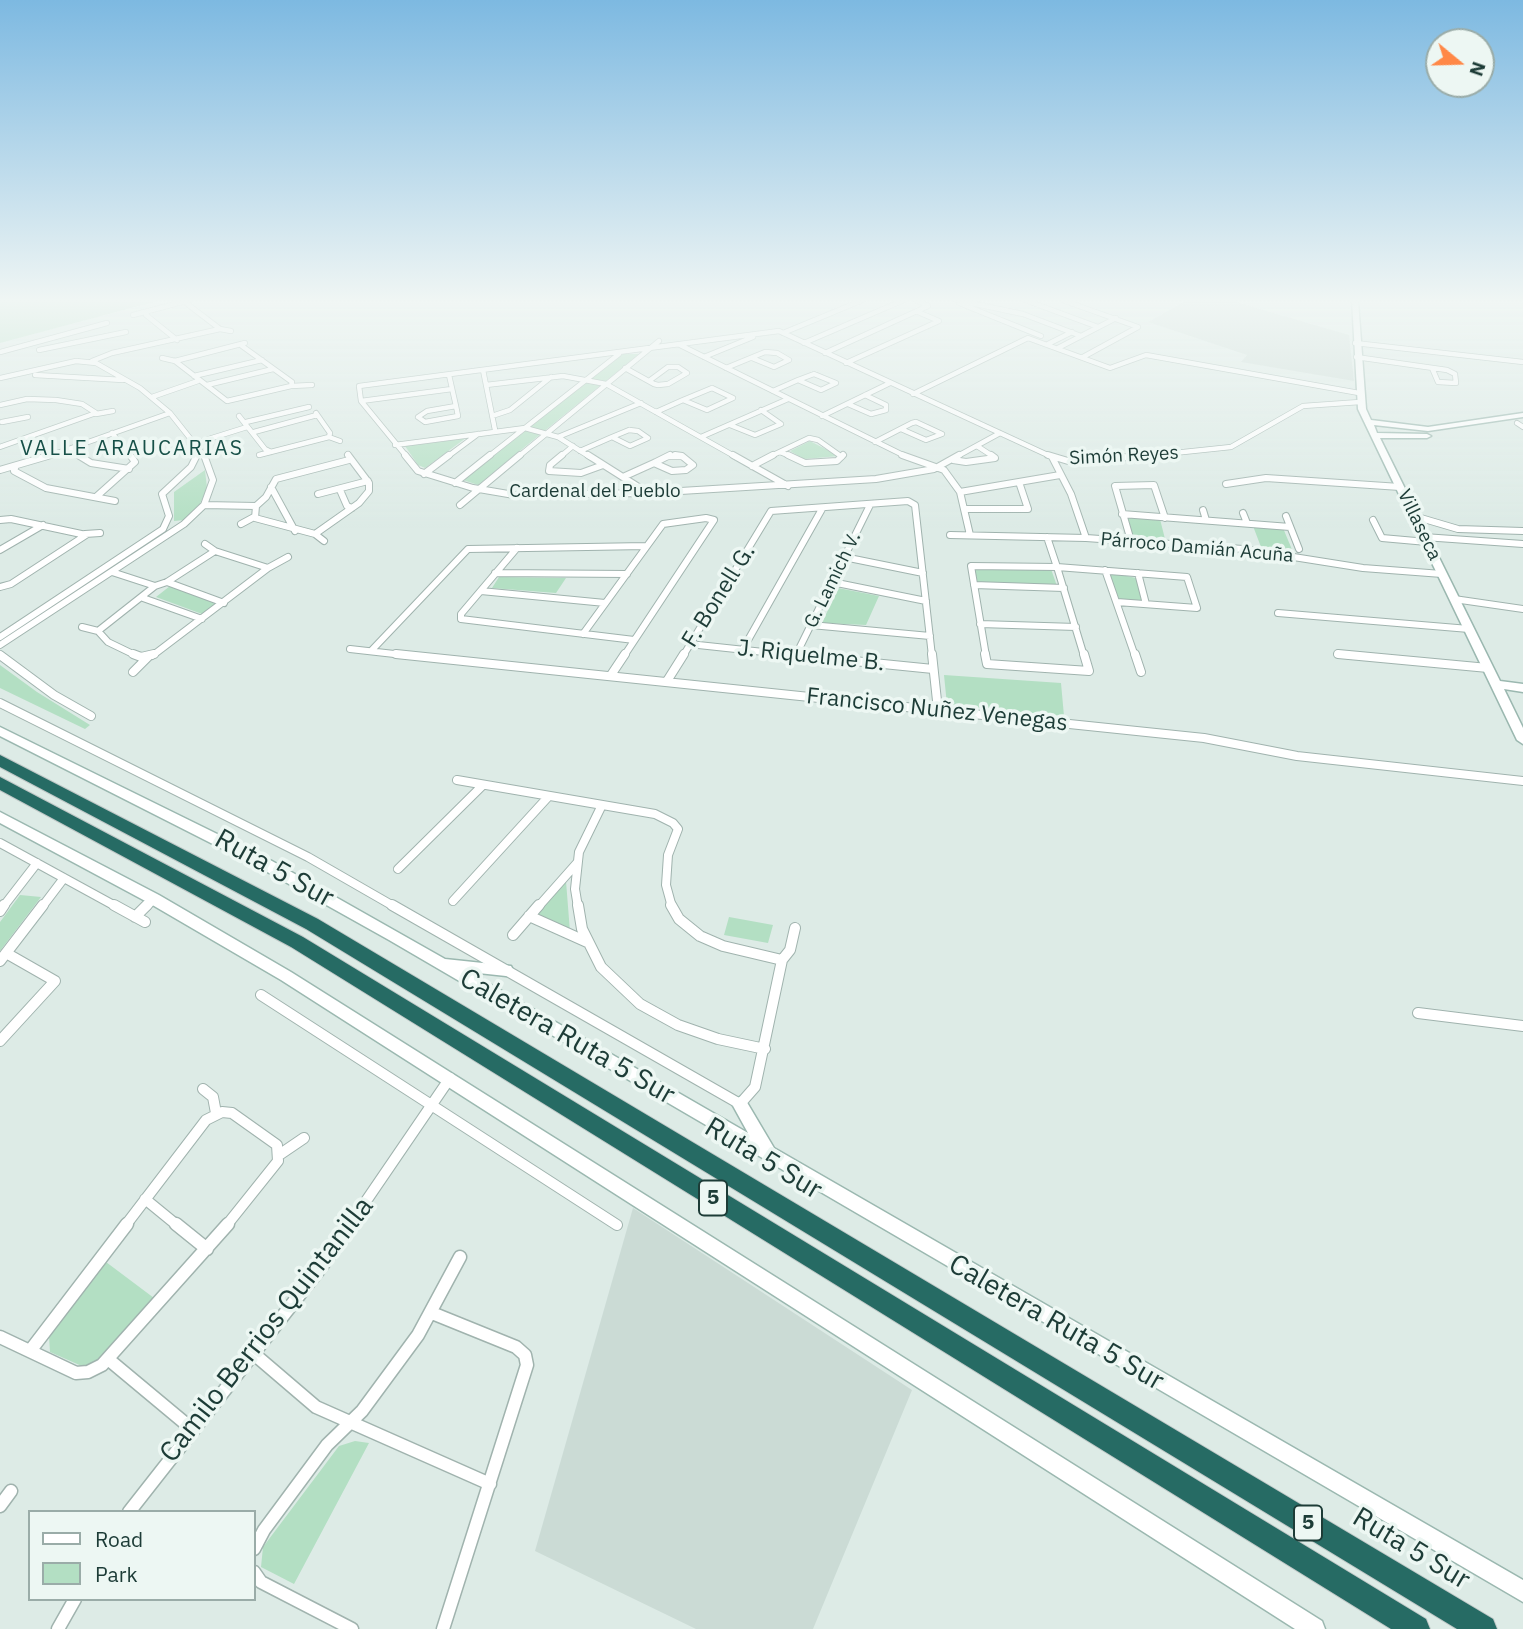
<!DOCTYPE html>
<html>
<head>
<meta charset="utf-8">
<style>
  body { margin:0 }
  #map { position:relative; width:1523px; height:1629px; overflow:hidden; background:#ddebe6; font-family:"IBM Plex Sans",sans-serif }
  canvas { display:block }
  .legend { position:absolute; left:28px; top:1510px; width:228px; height:91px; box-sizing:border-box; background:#edf7f3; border:2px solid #9aaca8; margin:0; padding:9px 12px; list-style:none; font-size:21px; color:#1d3c37 }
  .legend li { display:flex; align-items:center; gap:14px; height:35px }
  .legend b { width:35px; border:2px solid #9aaca8 }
  .north { position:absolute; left:1425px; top:28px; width:70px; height:70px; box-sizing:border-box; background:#edf7f3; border:2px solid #9aaca8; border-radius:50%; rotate:109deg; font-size:19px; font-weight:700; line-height:28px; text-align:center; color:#1d3c37 }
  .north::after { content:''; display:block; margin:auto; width:24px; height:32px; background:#ff8847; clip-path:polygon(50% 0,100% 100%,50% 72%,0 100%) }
</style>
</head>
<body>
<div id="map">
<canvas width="1523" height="1629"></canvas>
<ul class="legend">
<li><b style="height:9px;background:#fff"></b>Road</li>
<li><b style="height:19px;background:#b3dfc3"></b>Park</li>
</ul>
<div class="north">N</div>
</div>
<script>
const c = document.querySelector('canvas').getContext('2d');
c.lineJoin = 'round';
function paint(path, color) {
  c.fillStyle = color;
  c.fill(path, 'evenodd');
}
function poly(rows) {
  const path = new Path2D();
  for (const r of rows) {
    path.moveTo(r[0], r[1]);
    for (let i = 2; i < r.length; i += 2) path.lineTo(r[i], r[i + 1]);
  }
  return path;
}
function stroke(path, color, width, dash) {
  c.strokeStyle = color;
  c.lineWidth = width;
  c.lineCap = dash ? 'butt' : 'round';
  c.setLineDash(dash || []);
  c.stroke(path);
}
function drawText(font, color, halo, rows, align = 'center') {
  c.font = font + ' "IBM Plex Sans",sans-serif';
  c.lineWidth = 7;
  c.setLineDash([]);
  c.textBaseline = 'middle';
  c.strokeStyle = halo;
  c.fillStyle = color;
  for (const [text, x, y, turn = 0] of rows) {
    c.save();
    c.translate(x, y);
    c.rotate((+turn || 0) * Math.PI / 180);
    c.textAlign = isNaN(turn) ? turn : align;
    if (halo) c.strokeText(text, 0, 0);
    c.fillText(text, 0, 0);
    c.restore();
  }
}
const built = poly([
  [1187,300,1229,300,1349,335,1354,381,1241,362,1247,355,1148,322],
  [633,1208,912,1390,813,1629,696,1629,535,1551]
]);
const green = poly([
  [0,300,161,300,0,343],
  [623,354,639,354,478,485,463,480],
  [466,438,425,468,418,465,405,446],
  [810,441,839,456,804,459,790,451],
  [205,470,207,488,199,506,185,520,174,521,174,492],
  [1128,518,1160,519,1165,539,1132,537],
  [1253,526,1283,528,1293,552,1261,547],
  [974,567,1051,569,1057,586,978,584],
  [1113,573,1136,578,1142,601,1119,599,1110,576],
  [499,577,566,578,556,593,492,588],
  [170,586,217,603,202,614,156,597],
  [838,588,879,596,866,625,822,623],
  [0,665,37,692,90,725,85,729,0,688],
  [944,675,1061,683,1064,716,947,705],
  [566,881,570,932,536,916],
  [20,895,41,897,0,951,0,922],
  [729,917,773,925,768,943,724,935],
  [106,1262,154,1298,97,1360,84,1367,50,1352,49,1336],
  [355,1441,369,1443,294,1584,261,1567,263,1547,339,1446]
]);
const streetFar4 = poly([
  [916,300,928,306],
  [956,300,1023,314,1081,336],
  [1025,300,1098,327],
  [1062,300,1138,327,1083,357],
  [186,303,220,329],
  [959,303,1041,336],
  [147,312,146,315,177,340],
  [133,315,190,300],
  [783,333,863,300],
  [804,343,904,300],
  [1355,343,1523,362],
  [1048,344,1072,332],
  [680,345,907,457],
  [242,346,292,382,291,386],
  [1058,348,1116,318],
  [39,350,126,332],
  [0,352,107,323],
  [825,353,928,306],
  [704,357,753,337],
  [1356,357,1447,370,1455,374,1456,383,1438,382,1432,368],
  [162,358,175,361,245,343],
  [92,361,112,353,220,329,231,331],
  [175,361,227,401,291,386,312,385],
  [846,363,939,321,918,312],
  [625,368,654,384,658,385,668,384,687,373,678,367,668,367,649,381],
  [726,368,765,352,777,353,789,360,774,367,752,358],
  [483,370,495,430],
  [814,374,836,383,821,390,798,380,814,374],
  [35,375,123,380],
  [449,375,456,406],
  [194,376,262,360],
  [0,378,76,361,96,363,140,388,170,413,205,457],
  [207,385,273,369],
  [486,385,563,376,606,384,736,457],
  [712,388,733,398,707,410,683,400,712,388],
  [773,391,798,380],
  [913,394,1028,338,1110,368,1146,355,1359,393],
  [152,397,198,381],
  [361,401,452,389],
  [848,404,871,414,886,410,886,405,865,395],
  [0,405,27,399,56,400,82,404,96,413,0,447],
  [456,406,458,416,425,422,418,417,427,411,456,406],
  [656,412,683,400],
  [316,413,330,433,329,437],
  [96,414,113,411],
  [239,416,265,449,271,452],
  [492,416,510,410,551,377],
  [822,416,890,383],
  [2,422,28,417],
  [246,422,309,407],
  [1517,423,1523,427],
  [730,425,755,435,781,424,761,410],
  [629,430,638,431,648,438,630,446,612,437,629,430],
  [254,432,317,415],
  [112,433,131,457],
  [1000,433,1052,457],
  [558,437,641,403],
  [701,437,788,399],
  [875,442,912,423,916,422,942,434,926,440,901,429],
  [196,443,247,427],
  [395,445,525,428,558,437,590,457],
  [977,446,994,457],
  [67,449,81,457],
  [580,451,612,437],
  [780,452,792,457],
  [348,454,349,457],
  [259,455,329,437,340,441],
  [46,457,170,413],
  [196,457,200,449],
  [407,457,361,401,359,386,779,331,1000,433],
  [447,457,478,434],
  [488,457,619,354],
  [518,457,659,341],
  [560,457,573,446],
  [667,457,683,457],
  [769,457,809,438,818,440,842,457],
  [956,457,1000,433],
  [1136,457,1231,447,1303,406,1360,402]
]);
const streetFar3 = poly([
  [78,455,91,463,129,469],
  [405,455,418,471,473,488,514,495,648,493,876,479,934,469,959,455],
  [562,455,550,465,549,471,581,473,603,465],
  [588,455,648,493],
  [733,455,788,486],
  [788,455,805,463,837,461,843,455],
  [902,455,944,470,960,492,970,535],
  [1048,455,1068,461,1160,455],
  [1052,457,1071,494,1086,538],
  [953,460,966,462,995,458,991,455],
  [654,463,672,471,686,470,693,465,682,456,675,455],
  [654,463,670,455],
  [752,466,773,455],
  [15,468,14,471,46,488,115,501],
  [0,470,51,455],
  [424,474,449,455],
  [623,477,654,463],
  [455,483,490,455],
  [1226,484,1266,478,1400,487],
  [271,487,295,531],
  [340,490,347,506,352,508],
  [960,492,1060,475],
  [318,494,368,481],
  [97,496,135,462,130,455],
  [204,505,256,506,266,497,276,479,349,460],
  [460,505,520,455],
  [256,506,255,518,315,534,324,541],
  [964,509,1028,509,1019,482],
  [1203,510,1206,520],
  [1243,513,1247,523],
  [1122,514,1290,527],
  [1286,516,1299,549],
  [1414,516,1458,529,1523,531],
  [0,520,11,519,86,535,11,584,0,587],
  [1373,520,1382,538,1427,542],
  [241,524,254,517],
  [85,534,100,533],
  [315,534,359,503,369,491,369,483,348,455],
  [950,535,1086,538,1243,549,1363,568,1442,574],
  [1047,537,1057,567],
  [1424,537,1523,544],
  [1131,541,1115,486,1154,485,1165,518],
  [205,544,215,551,268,568],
  [517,548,461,614,461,619,634,640],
  [0,550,43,525],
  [844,557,923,573],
  [1057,567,1187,577,1197,608,1117,602],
  [1057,567,1084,656],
  [1105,570,1135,656],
  [112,572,155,586],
  [495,573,627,574],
  [1138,573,1146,604],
  [167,582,224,603],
  [832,582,926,601],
  [974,585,1064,588],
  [481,591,605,603],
  [143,598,202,619],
  [1454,599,1523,609],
  [1278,613,1469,629],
  [980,624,1076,627],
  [811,625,930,636],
  [82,627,98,631,108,642,137,656],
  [98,631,155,586,167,582,215,551],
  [583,634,663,524,706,518,714,520,624,656],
  [0,637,163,529,169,516,162,494,191,467,197,455],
  [689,644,801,656],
  [0,645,184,524,204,505,213,480,204,455],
  [350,649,412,656],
  [743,649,822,509],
  [371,651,468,549,646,546],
  [1338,654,1354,656],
  [796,655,870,505],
  [152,656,268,568,288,557],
  [683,656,771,511,908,501,915,505,932,656],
  [986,656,971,566,1057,567]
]);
const streetFar2 = poly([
  [133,654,141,657,154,654],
  [396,654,1204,738,1297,756,1523,781],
  [784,654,933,669],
  [932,654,938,710],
  [985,654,987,664,1089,671,1084,654],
  [1135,654,1141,672],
  [1338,654,1488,668],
  [0,655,54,695,91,716],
  [133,672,148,657],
  [611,675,625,654],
  [667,681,684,654],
  [0,703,308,857,395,907],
  [457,780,655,814,673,823,678,829,668,855,666,885,672,907],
  [0,843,117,907],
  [398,869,482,786],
  [453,901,548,797],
  [3,907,37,863],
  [42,907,64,878],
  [146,907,154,899],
  [538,907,577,863],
  [578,907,575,889,579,852,602,805]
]);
const streetFar1 = poly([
  [114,905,145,922],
  [392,905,740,1104,755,1087,782,960,790,950,795,928],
  [578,905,582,929,601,967,640,1004,678,1025,718,1039,765,1049],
  [671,905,679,919,700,936,723,946,782,960],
  [0,911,4,905],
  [529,916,587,942],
  [135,917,147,905],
  [513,935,539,905],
  [0,961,43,905],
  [261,995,617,1225],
  [1418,1013,1523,1026],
  [0,1041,55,981,6,953],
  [203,1089,213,1097,216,1113],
  [279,1155,304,1138],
  [145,1199,178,1226],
  [125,1226,206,1120,222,1112,232,1113,277,1145,278,1161,226,1226],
  [349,1226,450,1078]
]);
const street = poly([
  [176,1224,207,1249],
  [432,1313,516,1347,525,1355,527,1365,443,1629],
  [0,1337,76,1373,88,1372,102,1365,228,1224],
  [30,1351,127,1224],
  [254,1354,316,1407,490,1484],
  [108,1359,192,1429],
  [0,1506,11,1491],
  [129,1512,322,1266,351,1224],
  [254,1549,264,1530,327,1445,362,1411,418,1335,460,1257],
  [254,1572,261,1582,352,1629],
  [58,1629,75,1599]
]);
const secondary = poly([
  [1352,300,1358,300,1366,409,1371,420,1428,427,1523,413,1523,417,1428,431,1374,425,1377,433,1427,434,1431,436,1427,438,1380,438,1500,681,1523,684,1523,692,1504,689,1523,728,1523,744,1517,740,1358,409,1352,300],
  [0,727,272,861,445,959,511,966,513,970,511,974,506,976,469,972,748,1133,732,1104,735,1099,740,1097,745,1099,774,1148,1523,1580,1523,1602,389,940,262,869,0,736,0,727],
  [0,812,159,895,291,972,1322,1621,1325,1629,1295,1629,281,980,149,903,0,823,0,812]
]);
const highway = poly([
  [0,755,318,919,1493,1619,1497,1629,1457,1629,306,929,0,767,0,755],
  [0,777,303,937,1426,1619,1430,1629,1391,1629,291,947,0,790,0,777]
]);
const farStreetnames = [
  ["Simón Reyes",1124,456,-3],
  ["Cardenal del Pueblo",595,492],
  ["Villaseca",1419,525,64],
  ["Párroco Damián Acuña",1197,548,5],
  ["G. Lamich V.",833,580,-64]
];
const farNeighbourhoodnames = [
  ["VALLE ARAUCARIAS",132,449]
];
const shields = [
  [713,1198,28],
  [1308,1523,28]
];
const shieldNames = [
  ["5",713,1198],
  ["5",1308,1523]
];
const streetNames = [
  ["F. Bonell G.",719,596,-58],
  ["J. Riquelme B.",811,656,6],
  ["Francisco Nuñez Venegas",937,710,6]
];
const nearStreetnames = [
  ["Ruta 5 Sur",274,869,29],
  ["Caletera Ruta 5 Sur",567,1037,30],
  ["Ruta 5 Sur",763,1159,31],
  ["Caletera Ruta 5 Sur",1056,1323,30],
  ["Camilo Berrios Quintanilla",267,1330,-52],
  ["Ruta 5 Sur",1411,1549,31]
];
paint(built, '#cbdbd5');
paint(green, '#b3dfc3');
stroke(streetFar4, '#a0b3ae', 6);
stroke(streetFar3, '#a0b3ae', 8);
stroke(streetFar2, '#a0b3ae', 10);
stroke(streetFar1, '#a0b3ae', 12);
stroke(street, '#a0b3ae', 15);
stroke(secondary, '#9bb8b0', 3);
stroke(highway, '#c0c8c7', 2);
stroke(streetFar4, '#fff', 4.5);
stroke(streetFar3, '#fff', 6);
stroke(streetFar2, '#fff', 8);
stroke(streetFar1, '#fff', 10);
stroke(street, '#fff', 12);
paint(secondary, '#fff');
paint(highway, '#266b64');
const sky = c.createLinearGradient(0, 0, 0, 528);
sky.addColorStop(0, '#7db9e1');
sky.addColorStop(0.57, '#f0f6f4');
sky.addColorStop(1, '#f0f6f400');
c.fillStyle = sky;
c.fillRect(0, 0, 1523, 528);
drawText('19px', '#1d3c37', '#edf7f3', farStreetnames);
c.letterSpacing = '2px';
drawText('21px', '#175048', '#edf7f3', farNeighbourhoodnames);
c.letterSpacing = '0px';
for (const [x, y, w] of shields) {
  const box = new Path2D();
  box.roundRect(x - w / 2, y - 17.5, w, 35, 5);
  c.fillStyle = '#edf7f3';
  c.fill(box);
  stroke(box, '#1d3c37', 2);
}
drawText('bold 21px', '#1d3c37', null, shieldNames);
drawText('23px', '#1d3c37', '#edf7f3', streetNames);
drawText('28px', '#1d3c37', '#edf7f3', nearStreetnames);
</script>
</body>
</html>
